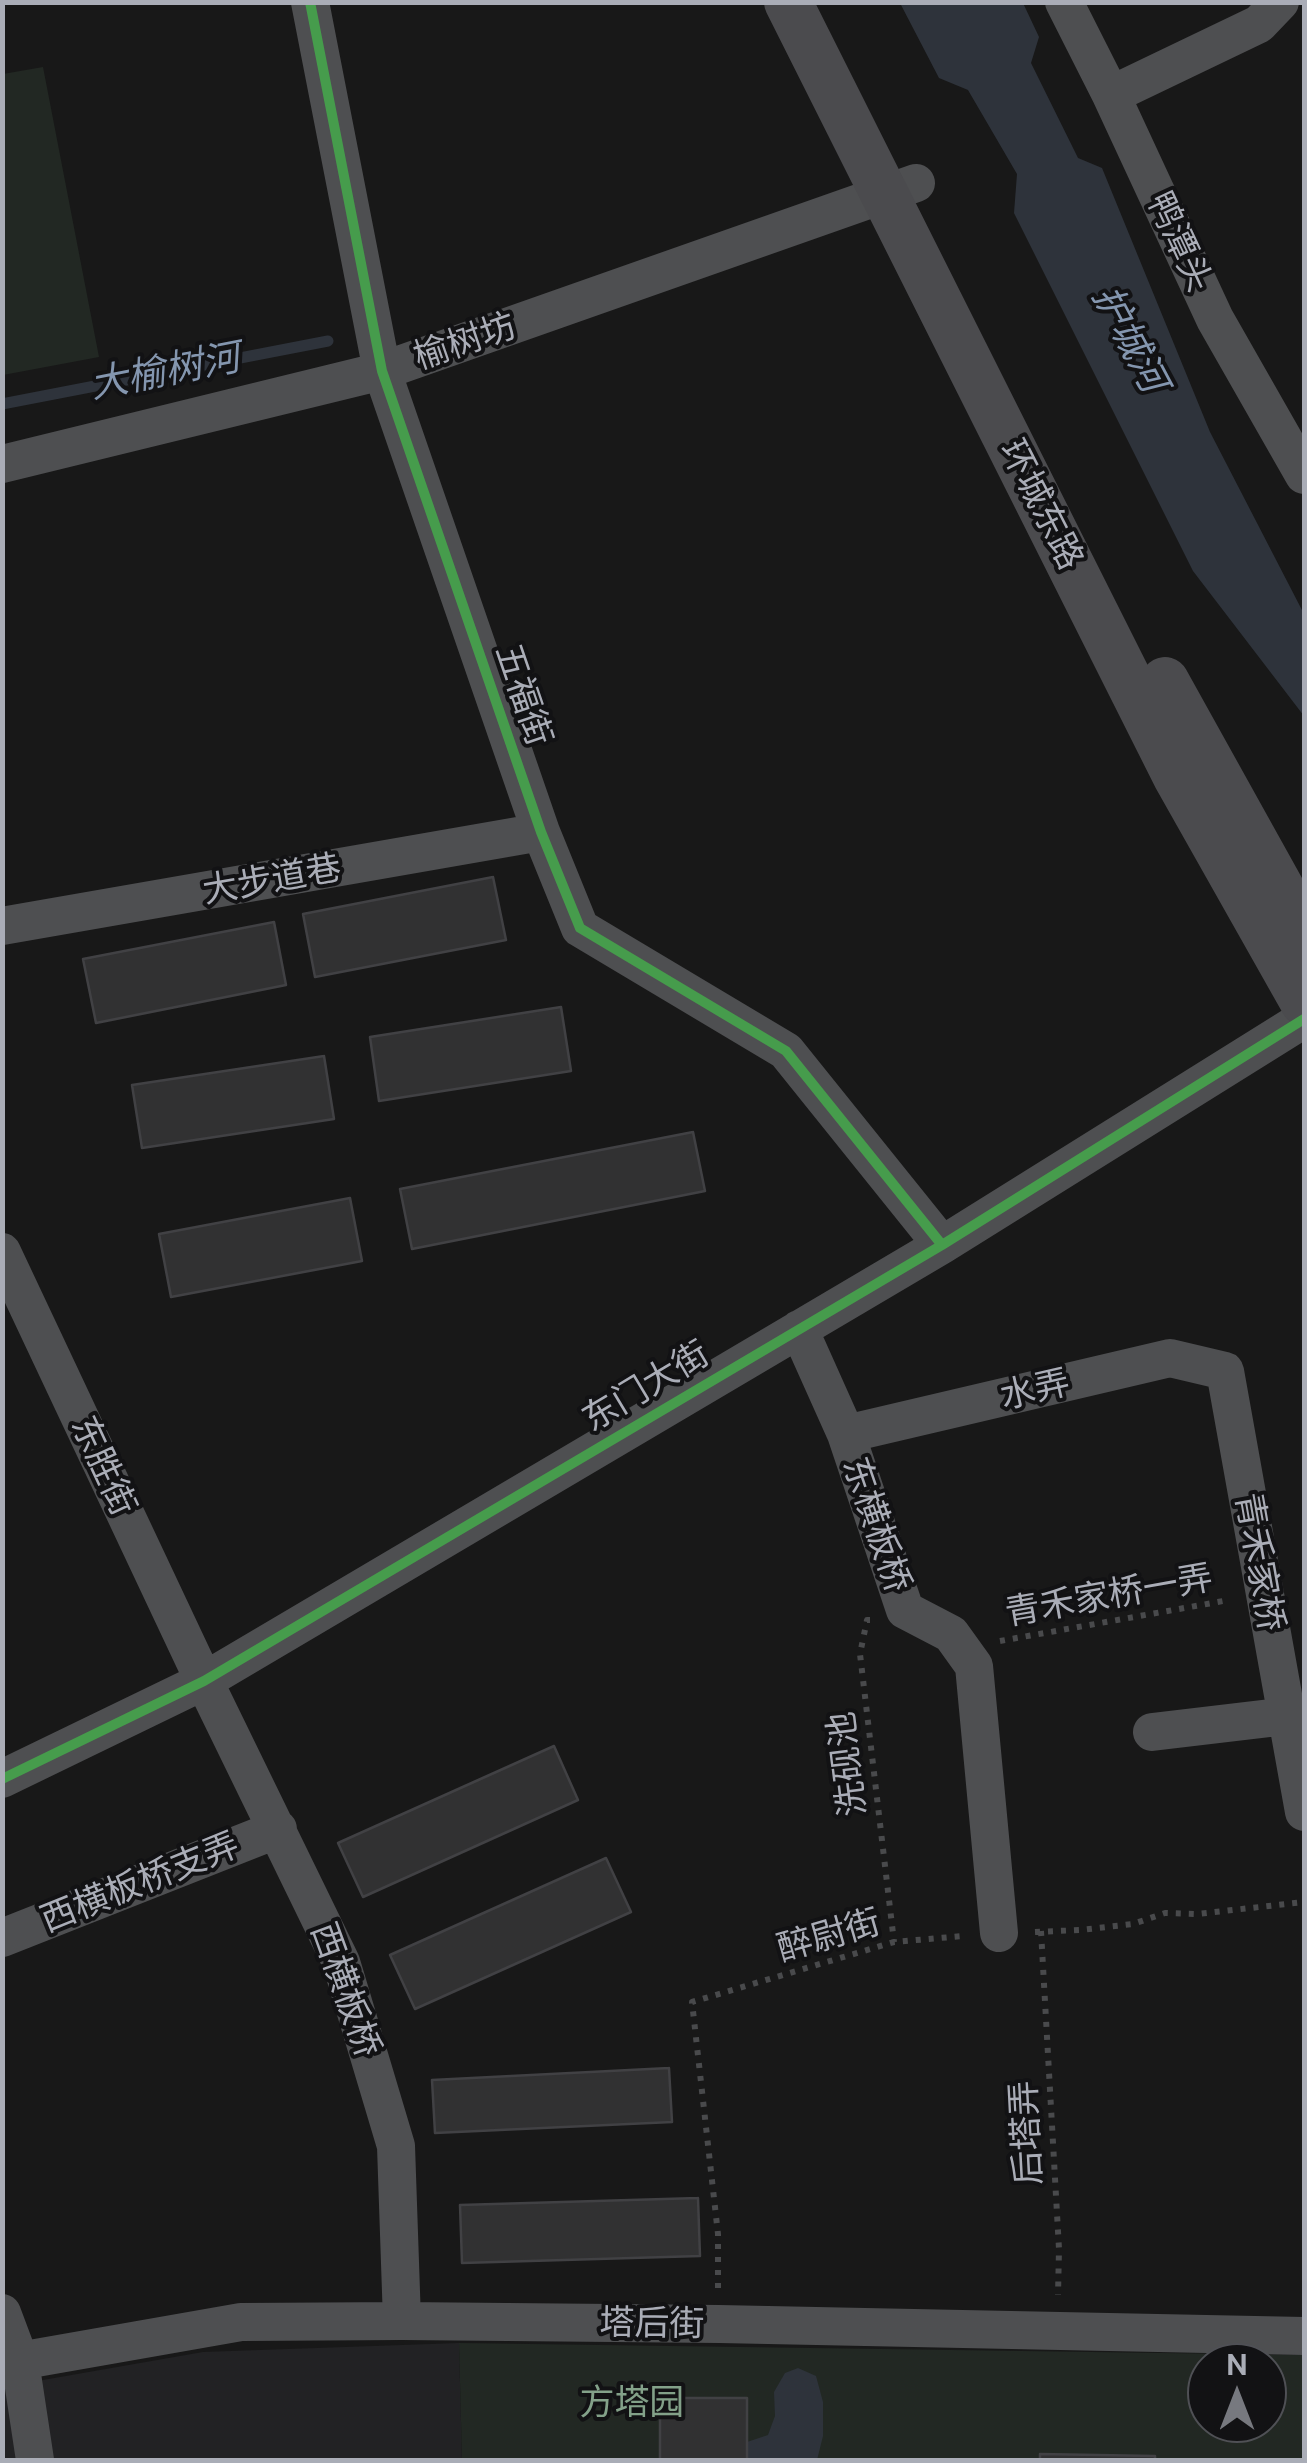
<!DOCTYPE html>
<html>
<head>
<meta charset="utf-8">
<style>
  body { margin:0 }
  #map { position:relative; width:1307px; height:2463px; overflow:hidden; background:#181818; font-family:"Public Sans",sans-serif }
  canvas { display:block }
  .frame { position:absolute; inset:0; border:5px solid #aaadb7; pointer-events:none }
  .north { position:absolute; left:1187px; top:2343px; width:100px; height:100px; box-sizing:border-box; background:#121214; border:2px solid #4f5055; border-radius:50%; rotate:0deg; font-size:28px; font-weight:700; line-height:40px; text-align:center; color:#aaadb7 }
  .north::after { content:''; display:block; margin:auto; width:35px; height:45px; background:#77797f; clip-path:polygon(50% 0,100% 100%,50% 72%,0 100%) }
</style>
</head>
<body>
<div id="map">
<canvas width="1307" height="2463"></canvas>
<div class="frame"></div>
<div class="north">N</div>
</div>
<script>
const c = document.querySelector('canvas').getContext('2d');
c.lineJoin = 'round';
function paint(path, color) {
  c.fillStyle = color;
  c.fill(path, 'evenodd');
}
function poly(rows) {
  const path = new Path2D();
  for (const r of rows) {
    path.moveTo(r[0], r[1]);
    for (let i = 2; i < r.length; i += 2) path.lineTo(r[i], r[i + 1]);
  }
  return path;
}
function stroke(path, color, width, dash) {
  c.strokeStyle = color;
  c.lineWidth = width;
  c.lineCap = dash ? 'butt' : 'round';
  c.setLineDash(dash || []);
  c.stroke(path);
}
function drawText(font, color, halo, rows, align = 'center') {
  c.font = font + ' "Public Sans","Noto Sans SC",sans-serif';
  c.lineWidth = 8;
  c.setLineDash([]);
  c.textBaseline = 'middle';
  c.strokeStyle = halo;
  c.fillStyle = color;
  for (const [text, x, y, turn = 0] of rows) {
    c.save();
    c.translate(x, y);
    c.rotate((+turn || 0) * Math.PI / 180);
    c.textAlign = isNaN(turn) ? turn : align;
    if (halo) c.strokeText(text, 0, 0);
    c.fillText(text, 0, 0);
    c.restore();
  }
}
const built = poly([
  [459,2343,462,2460,3,2460,3,2387,203,2352]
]);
const green = poly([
  [43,67,99,357,3,375,3,74],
  [459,2343,1304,2355,1304,2460,462,2460],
  [1207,2363,1267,2363,1267,2423,1207,2423]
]);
const water = poly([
  [900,3,1023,3,1039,37,1031,63,1078,158,1102,168,1210,432,1304,614,1304,716,1193,571,1014,213,1017,174,968,90,939,78],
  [798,2368,816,2376,823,2402,823,2436,817,2460,747,2460,747,2442,768,2435,775,2416,774,2392,785,2373]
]);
const stream = poly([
  [2,404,328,341]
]);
const building = poly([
  [493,877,506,940,315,977,303,914,493,877],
  [274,922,286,985,96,1023,83,959,274,922],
  [561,1007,571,1071,379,1101,370,1037,561,1007],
  [324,1056,334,1119,142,1148,132,1085,324,1056],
  [693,1132,705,1191,412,1249,400,1189,693,1132],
  [350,1198,362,1261,171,1297,159,1234,350,1198],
  [554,1746,578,1800,363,1897,338,1843,554,1746],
  [606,1858,631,1912,415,2009,390,1955,606,1858],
  [669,2068,672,2122,435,2133,432,2080,669,2068],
  [698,2198,700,2256,462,2263,460,2205,698,2198],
  [660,2398,747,2398,747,2460,660,2459,660,2398],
  [1040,2454,1155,2456,1155,2460,1040,2460,1040,2454]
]);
const path = poly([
  [870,1620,867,1620,860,1654,894,1942],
  [1000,1641,1229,1600],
  [1041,1931,1059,2249,1058,2295],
  [1035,1932,1080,1930,1133,1924,1165,1913,1197,1914,1304,1902],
  [718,2288,718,2234,692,2002,894,1942,963,1936]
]);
const minor = poly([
  [310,2,382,371,541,832,580,928,786,1051,942,1245],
  [1064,2,1111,95,1215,319,1304,475],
  [1111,95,1259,24,1280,2],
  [2,464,382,371,916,183],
  [2,926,541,832],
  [2,1252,204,1681,341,1962,396,2146,402,2321],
  [799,1329,846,1434,905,1610,951,1634,974,1666,999,1933],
  [846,1434,1170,1358,1225,1371,1304,1812],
  [1152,1732,1304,1714],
  [2,1779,204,1681,942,1245,1304,1019],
  [2,1938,278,1829],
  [2,2313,20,2361,35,2460],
  [2,2364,241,2322,402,2321,719,2324,1304,2336]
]);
const major = poly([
  [788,2,1177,777,1304,1002],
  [1165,681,1304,931]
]);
const cycleway = poly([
  [310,2,382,371,541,832,580,928,786,1051,942,1245],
  [2,1779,204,1681,942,1245,1304,1019]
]);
const streetNames = [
  ["鸭潭头",1179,242,65],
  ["榆树坊",465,342,-19],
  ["环城东路",1041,505,63],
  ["五福街",523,695,71],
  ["大步道巷",272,880,-10],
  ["东门大街",646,1387,-31],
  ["水弄",1035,1390,-13],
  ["东胜街",103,1466,65],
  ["东横板桥",876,1525,71],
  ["青禾家桥",1259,1562,80],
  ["青禾家桥一弄",1109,1596,-10],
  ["洗砚池",848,1764,-97],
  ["西横板桥支弄",140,1883,-22],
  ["醉尉街",829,1936,-16],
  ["西横板桥",345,1990,70],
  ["后塔弄",1027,2133,-93],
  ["塔后街",652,2324,1]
];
const parkNames = [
  ["方塔园",632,2403]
];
const waterNames = [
  ["护城河",1129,339,62],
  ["大榆树河",165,372,-11]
];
paint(built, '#222224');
paint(green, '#222823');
paint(water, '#2e333b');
stroke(stream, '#2e333b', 11);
paint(building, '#313132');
stroke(building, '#414144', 2.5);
stroke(path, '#494a4c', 6, [5, 8]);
stroke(minor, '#4e4f51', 38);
stroke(major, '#4b4b4e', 48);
stroke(cycleway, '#469c4c', 10);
drawText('35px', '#aaadb7', '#121214', streetNames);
drawText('35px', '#83a189', '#121214', parkNames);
drawText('italic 38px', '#8496af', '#121214', waterNames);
</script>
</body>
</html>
